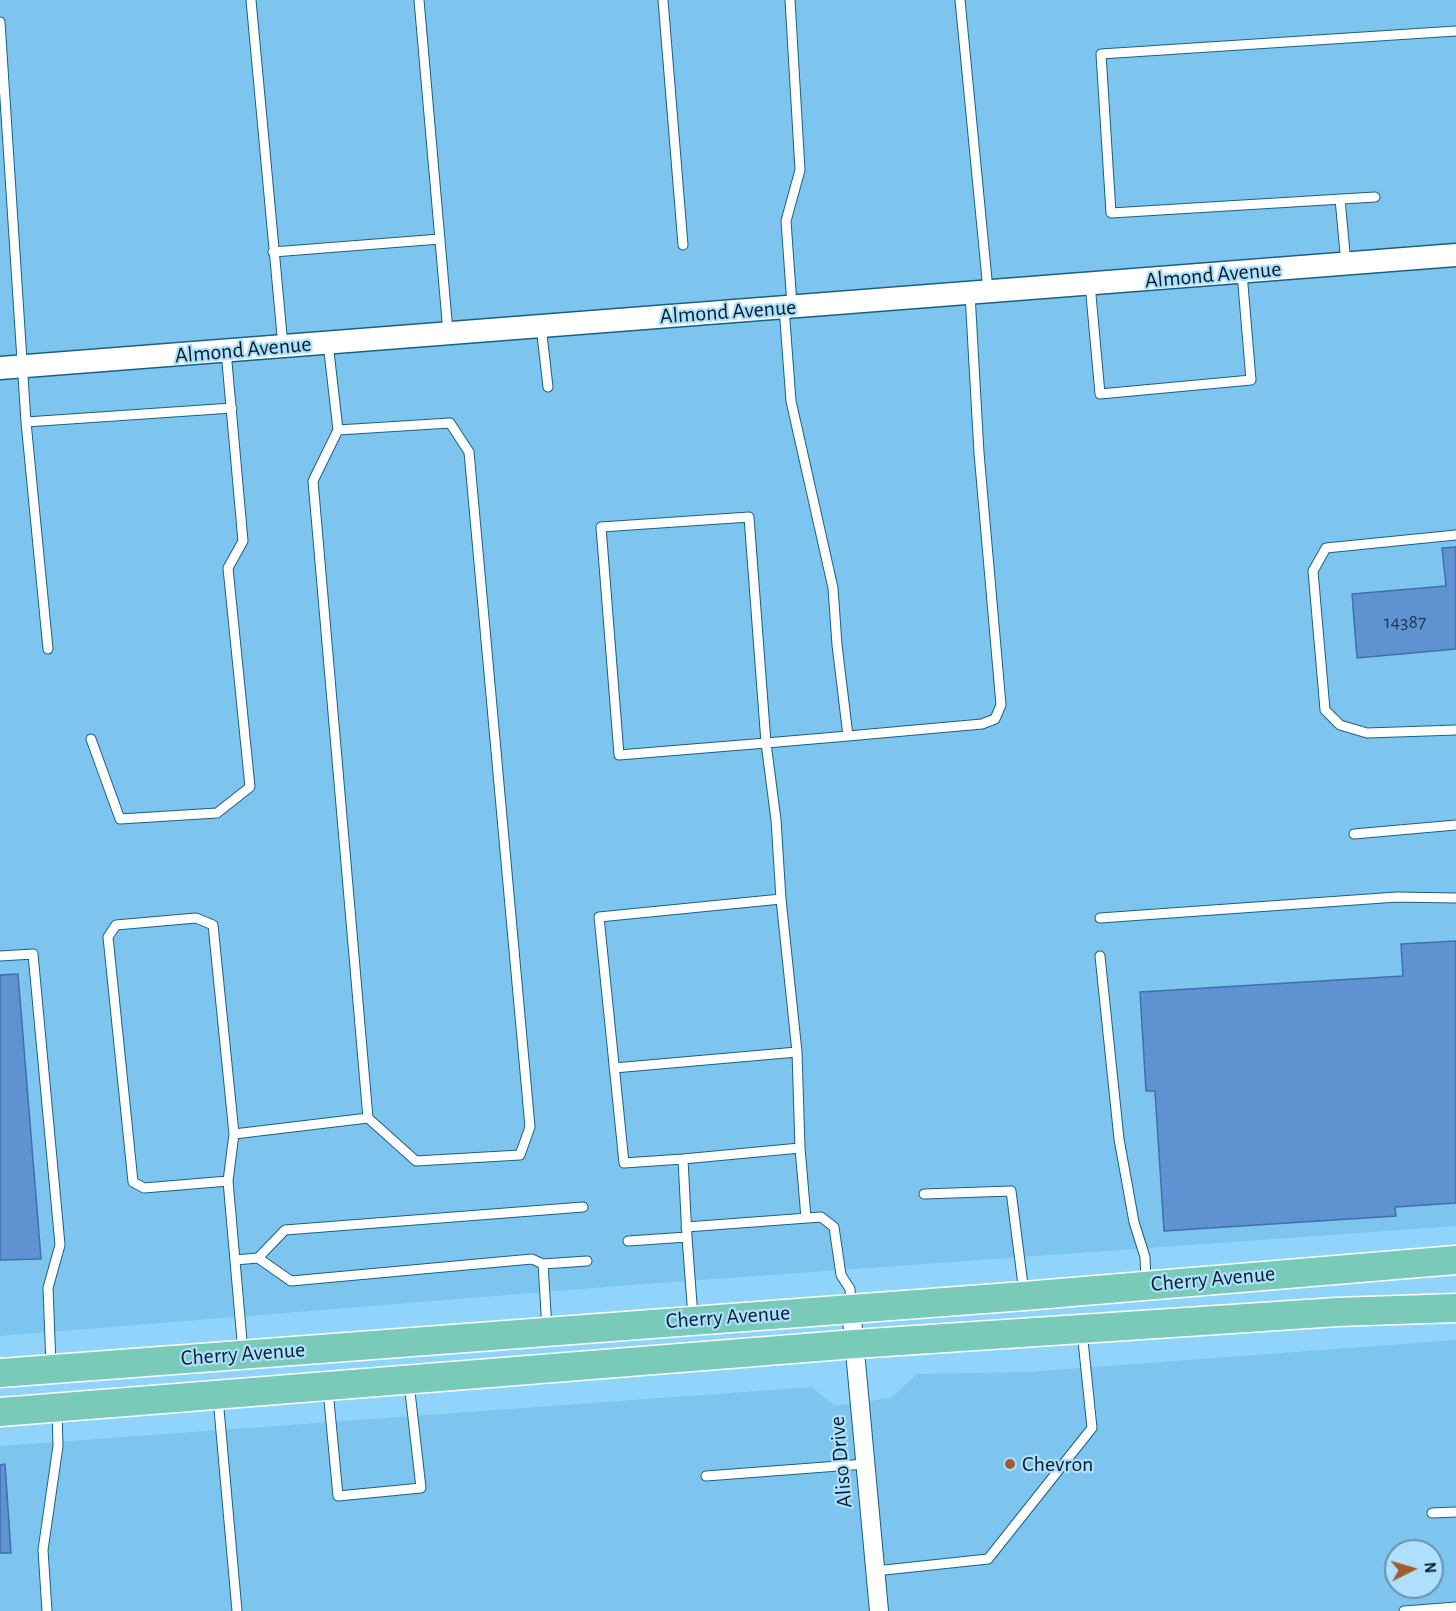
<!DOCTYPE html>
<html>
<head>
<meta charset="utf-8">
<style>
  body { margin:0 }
  #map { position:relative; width:1456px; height:1611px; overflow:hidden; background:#91d4fb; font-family:"Alegreya Sans",sans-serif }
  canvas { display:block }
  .north { position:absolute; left:1384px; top:1539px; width:60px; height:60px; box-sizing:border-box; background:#aedffc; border:2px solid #6991a8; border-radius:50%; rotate:85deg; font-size:16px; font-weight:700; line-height:24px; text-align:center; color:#021d2b }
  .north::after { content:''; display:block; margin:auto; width:21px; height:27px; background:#a05d2c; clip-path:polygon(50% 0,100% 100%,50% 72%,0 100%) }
</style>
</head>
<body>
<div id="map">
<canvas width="1456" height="1611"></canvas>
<div class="north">N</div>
</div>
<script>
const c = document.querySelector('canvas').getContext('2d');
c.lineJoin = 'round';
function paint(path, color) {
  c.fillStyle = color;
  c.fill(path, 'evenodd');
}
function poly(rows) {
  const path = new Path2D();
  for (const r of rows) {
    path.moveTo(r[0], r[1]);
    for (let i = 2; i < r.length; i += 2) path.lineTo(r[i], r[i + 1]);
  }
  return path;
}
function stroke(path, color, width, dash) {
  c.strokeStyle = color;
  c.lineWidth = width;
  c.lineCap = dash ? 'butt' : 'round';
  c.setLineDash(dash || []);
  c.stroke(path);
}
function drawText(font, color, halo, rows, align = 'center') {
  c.font = font + ' "Alegreya Sans",sans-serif';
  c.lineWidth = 4.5;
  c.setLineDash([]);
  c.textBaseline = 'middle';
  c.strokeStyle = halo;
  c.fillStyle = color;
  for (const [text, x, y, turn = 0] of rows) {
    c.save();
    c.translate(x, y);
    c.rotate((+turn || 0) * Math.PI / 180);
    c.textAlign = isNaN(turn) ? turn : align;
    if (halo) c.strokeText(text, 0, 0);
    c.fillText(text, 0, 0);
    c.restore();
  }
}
const built = poly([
  [0,0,1456,0,1456,1226,631,1285,0,1336],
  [1456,1340,1456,1611,0,1611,0,1446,812,1387,835,1406,891,1398,917,1374,1027,1372],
  [1396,1551,1432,1551,1432,1587,1396,1587]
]);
const building = poly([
  [1456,547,1456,649,1357,658,1352,594,1446,586,1442,548,1456,547],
  [1456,941,1456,1203,1395,1207,1396,1216,1164,1231,1155,1091,1146,1091,1140,992,1403,976,1401,944,1456,941],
  [18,974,41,1259,0,1260,0,975,18,974],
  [5,1464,11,1553,0,1553,0,1465,5,1464]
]);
const service = poly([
  [251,0,283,346],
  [419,0,448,332],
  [663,0,683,245],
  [790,0,800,170,786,221,792,305],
  [960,0,988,290],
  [0,22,26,422,48,649],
  [1375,197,1111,213,1101,54,1456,31],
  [1340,199,1346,264],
  [273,252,440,239],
  [1090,284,1100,394,1251,380,1242,273],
  [784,308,791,401,833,588,837,645,848,736,982,724,995,719,1001,705,979,453,970,294],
  [541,326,548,387],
  [328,343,338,430,450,423,469,452,530,1127,520,1155,416,1161,368,1118,313,481,338,430],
  [26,422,232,408],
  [1456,535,1326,548,1313,571,1325,710,1340,725,1367,733,1456,730],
  [91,739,120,819,217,813,250,787,228,568,243,541,226,351],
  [1354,834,1456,825],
  [781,899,776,820,766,743,619,755,601,527,749,517,766,743,848,736],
  [1100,918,1397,897,1456,898],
  [0,956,33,954,60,1245,48,1288,51,1365],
  [1100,956,1119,1139,1134,1222,1145,1257,1146,1282],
  [614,1068,797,1052],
  [234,1134,213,925,196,918,116,925,108,937,133,1182,144,1188,228,1181,234,1134,368,1118],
  [800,1148,806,1218],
  [683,1159,624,1163,599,917,781,899,797,1052,800,1148,683,1159,687,1237],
  [228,1181,243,1352],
  [924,1194,1011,1191,1024,1293],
  [686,1227,821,1217,834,1227,841,1275,850,1289,851,1307],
  [628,1241,687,1237,693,1317],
  [235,1260,258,1258],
  [543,1264,587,1261],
  [547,1329,543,1264,532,1259,291,1281,258,1258,285,1230,583,1207],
  [328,1390,338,1496,421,1488,409,1383],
  [218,1398,237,1611],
  [706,1476,865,1464],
  [1432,1513,1456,1512],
  [875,1571,988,1559,1092,1428,1082,1331],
  [47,1611,43,1550,58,1446,57,1410],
  [1404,1611,1456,1607]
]);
const minor = poly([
  [851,1308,879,1611]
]);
const tertiary = poly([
  [0,368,1456,255]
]);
const primary = poly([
  [0,1373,1024,1296,1456,1260],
  [0,1412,855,1344,1337,1312,1456,1308]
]);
const markers = [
  [1010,1464,6,"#a05d2c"]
];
const numberNames = [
  ["14387",1405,622]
];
const streetNames = [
  ["Almond Avenue",1213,275,-5],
  ["Almond Avenue",728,312,-4],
  ["Almond Avenue",243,350,-5],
  ["Cherry Avenue",1213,1279,-5],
  ["Cherry Avenue",728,1317,-4],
  ["Cherry Avenue",243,1354,-4],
  ["Aliso Drive",841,1462,-95]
];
const poiNames = [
  ["Chevron",1022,1464]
];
paint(built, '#7dc5ee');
paint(building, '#5f92d0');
stroke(building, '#3e70ac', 1.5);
stroke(service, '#196183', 11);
stroke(minor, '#196183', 20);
stroke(tertiary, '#196183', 25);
stroke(primary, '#fff', 31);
stroke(service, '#fff', 9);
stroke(minor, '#fff', 18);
stroke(tertiary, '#fff', 22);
stroke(primary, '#79cab9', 28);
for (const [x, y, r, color] of markers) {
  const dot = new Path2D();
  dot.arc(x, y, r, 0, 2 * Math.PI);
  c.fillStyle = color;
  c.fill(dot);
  stroke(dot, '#aedffc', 2);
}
drawText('20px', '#193a54', null, numberNames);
drawText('22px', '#021d2b', '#aedffc', streetNames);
drawText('22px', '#021d2b', '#aedffc', poiNames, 'left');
</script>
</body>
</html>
